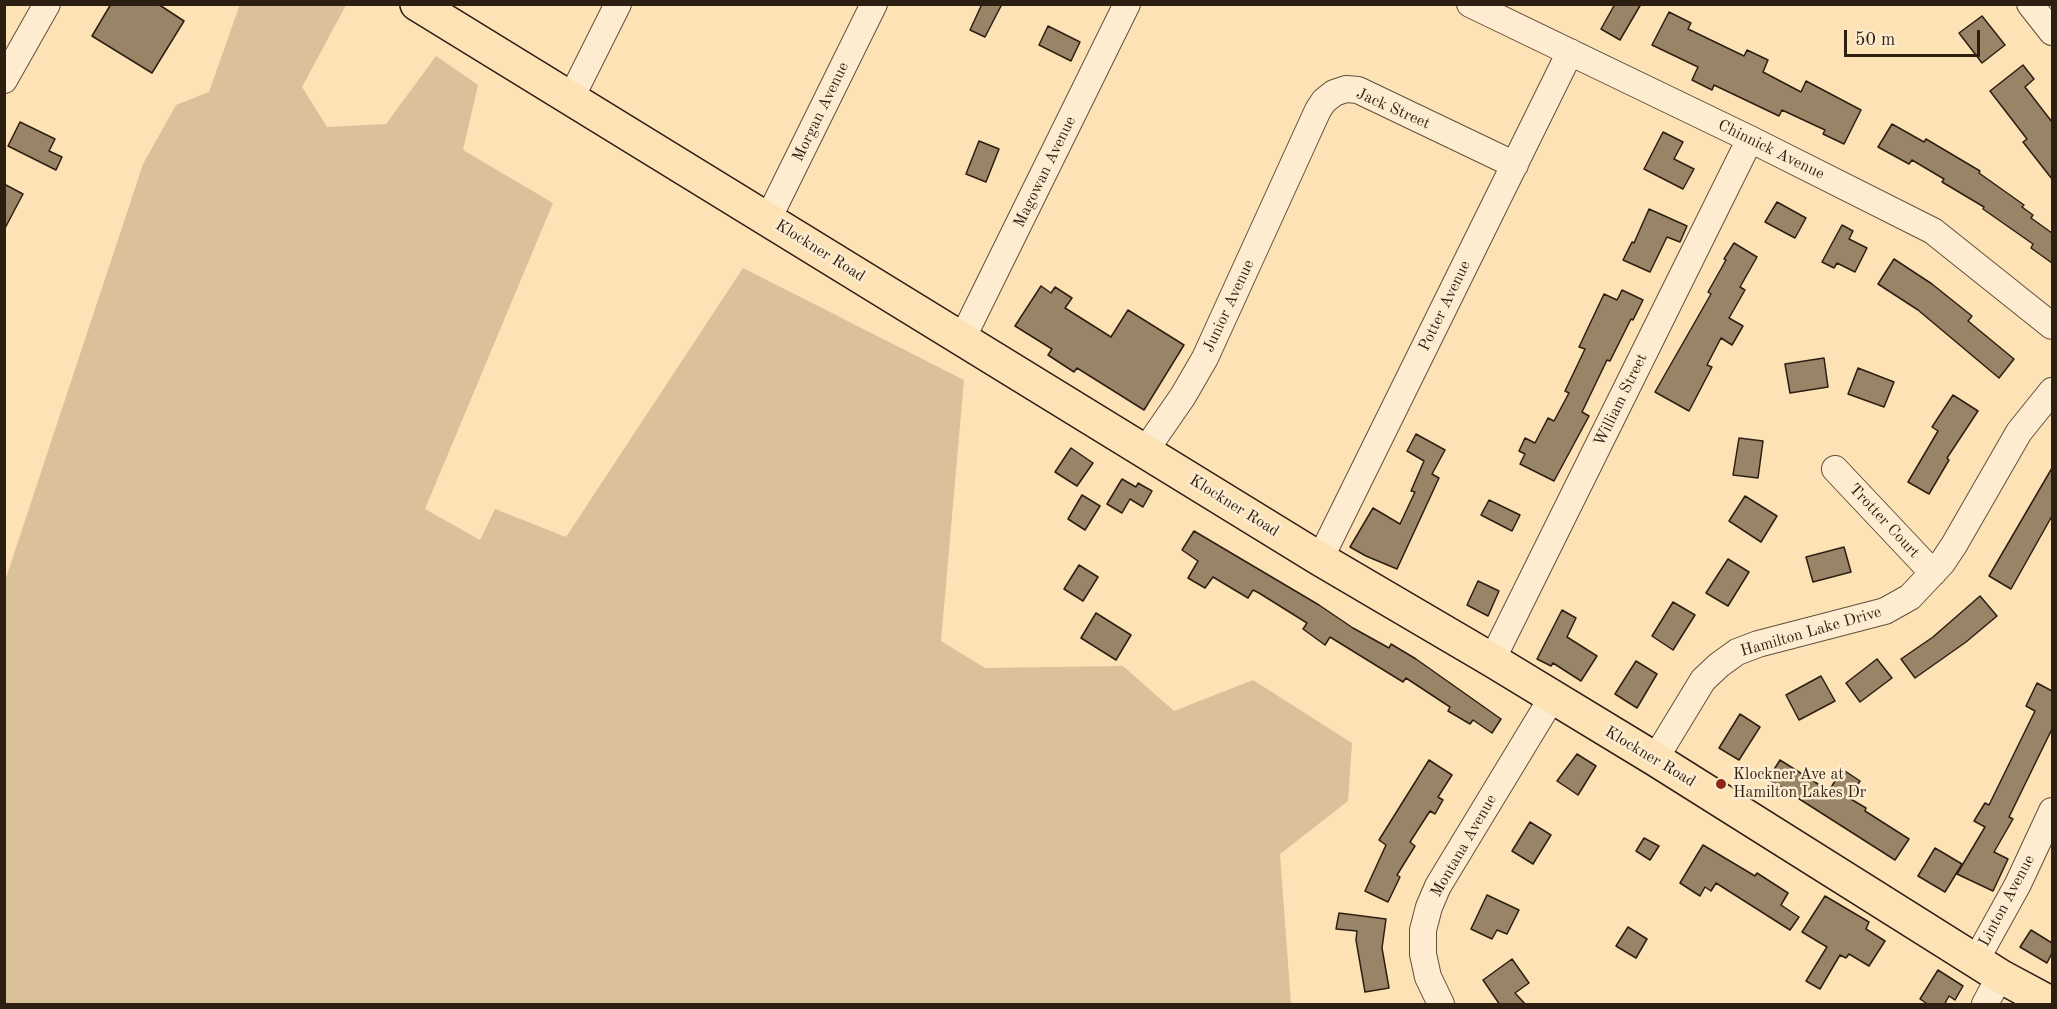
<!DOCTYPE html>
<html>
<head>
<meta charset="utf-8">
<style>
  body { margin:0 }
  #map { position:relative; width:2057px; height:1009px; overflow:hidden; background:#fde2b6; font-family:"Old Standard TT",serif }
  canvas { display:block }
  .frame { position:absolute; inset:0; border:6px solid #2d1e12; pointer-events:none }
  .scale { position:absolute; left:1844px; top:30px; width:136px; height:27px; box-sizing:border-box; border:3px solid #2d1e12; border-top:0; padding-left:8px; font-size:18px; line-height:21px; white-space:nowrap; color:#2d1e12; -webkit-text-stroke:4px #feecd0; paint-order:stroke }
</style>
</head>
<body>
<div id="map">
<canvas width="2057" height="1009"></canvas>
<div class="frame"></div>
<div class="scale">50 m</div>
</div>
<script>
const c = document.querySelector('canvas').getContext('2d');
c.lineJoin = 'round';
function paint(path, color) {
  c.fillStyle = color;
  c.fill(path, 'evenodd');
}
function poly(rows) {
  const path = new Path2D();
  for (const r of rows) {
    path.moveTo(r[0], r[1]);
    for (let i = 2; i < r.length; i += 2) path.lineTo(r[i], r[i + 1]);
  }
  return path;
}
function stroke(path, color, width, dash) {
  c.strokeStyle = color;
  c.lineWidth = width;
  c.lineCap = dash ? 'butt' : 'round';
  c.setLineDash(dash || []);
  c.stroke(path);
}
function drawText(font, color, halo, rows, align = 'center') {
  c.font = font + ' "Old Standard TT",serif';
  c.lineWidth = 5;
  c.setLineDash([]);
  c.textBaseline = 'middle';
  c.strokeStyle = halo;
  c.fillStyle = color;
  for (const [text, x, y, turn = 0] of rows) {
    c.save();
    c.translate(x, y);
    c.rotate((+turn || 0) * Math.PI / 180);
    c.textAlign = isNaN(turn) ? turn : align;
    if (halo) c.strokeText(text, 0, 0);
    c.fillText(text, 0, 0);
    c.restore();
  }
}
const green = poly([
  [240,4,346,5,302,87,327,127,386,124,436,56,478,85,463,150,553,203,425,509,480,540,495,509,566,537,743,268,964,380,941,641,985,668,1123,666,1174,711,1253,680,1352,743,1348,801,1280,854,1291,1004,5,1004,5,581,143,164,176,105,209,92]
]);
const building = poly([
  [111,4,158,4,184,21,152,73,92,36,111,4],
  [982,4,1002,4,985,37,970,30,982,4],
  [1615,4,1641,4,1620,40,1601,29,1615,4],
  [1669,12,1691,23,1688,29,1744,56,1747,50,1768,60,1763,72,1801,92,1806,81,1861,110,1844,144,1823,134,1825,130,1782,110,1779,116,1714,85,1712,90,1692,80,1698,67,1652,45,1669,12],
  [1982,16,2005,45,1982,63,1959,33,1982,16],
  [1048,26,1080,42,1071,61,1039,45,1048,26],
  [2023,65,2034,79,2025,87,2052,122,2052,179,2023,142,2027,139,1990,91,2023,65],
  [20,122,55,139,49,151,62,157,56,170,8,146,20,122],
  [1892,124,1924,142,1926,139,1980,171,1979,173,2024,205,2022,207,2033,215,2031,218,2052,233,2052,263,2031,248,2033,244,1983,209,1984,207,1942,182,1944,179,1912,160,1909,164,1878,147,1892,124],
  [1663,132,1683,142,1674,159,1694,169,1683,189,1644,169,1663,132],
  [979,141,999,149,986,182,966,174,979,141],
  [4,184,23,194,4,230,4,184],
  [1777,202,1806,218,1795,238,1765,222,1777,202],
  [1649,209,1687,226,1680,242,1667,237,1650,272,1623,260,1632,242,1634,243,1649,209],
  [1842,225,1853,231,1849,239,1867,248,1855,272,1837,263,1834,268,1822,262,1842,225],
  [1734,243,1757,257,1740,287,1745,290,1729,318,1743,326,1732,345,1721,338,1707,365,1712,367,1689,411,1655,392,1711,294,1708,292,1726,260,1724,259,1734,243],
  [1894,259,1932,284,1972,316,1968,321,2014,359,1999,378,1918,310,1878,284,1894,259],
  [1041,286,1051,293,1055,287,1072,298,1065,308,1111,337,1128,310,1184,345,1144,410,1077,368,1074,372,1048,355,1052,349,1015,326,1041,286],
  [1622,290,1643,300,1633,320,1631,319,1610,361,1607,360,1582,412,1589,416,1554,481,1520,464,1525,454,1519,451,1525,438,1535,443,1548,418,1554,421,1569,393,1565,391,1585,349,1579,347,1604,294,1617,300,1622,290],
  [1824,358,1828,387,1790,393,1785,364,1824,358],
  [1858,368,1894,382,1884,407,1848,394,1858,368],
  [1953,395,1978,411,1947,458,1949,460,1929,494,1908,482,1938,431,1932,427,1953,395],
  [1416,434,1445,450,1432,474,1439,478,1397,569,1366,556,1350,547,1373,508,1400,524,1415,492,1411,491,1424,461,1407,451,1416,434],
  [1739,438,1763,441,1758,478,1733,475,1739,438],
  [1071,448,1093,463,1077,486,1055,472,1071,448],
  [2052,468,2052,516,2011,589,1989,576,2052,468],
  [1122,479,1136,487,1138,483,1152,491,1143,507,1130,499,1122,513,1107,504,1122,479],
  [1082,495,1100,506,1085,530,1068,519,1082,495],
  [1745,496,1777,516,1761,542,1729,521,1745,496],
  [1489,500,1520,515,1512,531,1481,515,1489,500],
  [1194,531,1319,605,1353,628,1389,648,1391,644,1416,659,1501,719,1492,733,1473,720,1470,724,1448,711,1450,707,1406,678,1403,682,1330,637,1325,645,1303,629,1307,623,1259,593,1253,590,1248,598,1213,577,1205,588,1188,578,1198,561,1182,550,1194,531],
  [1844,547,1851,572,1813,582,1806,557,1844,547],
  [1728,559,1749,572,1728,606,1706,593,1728,559],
  [1079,565,1098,577,1083,601,1064,589,1079,565],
  [1478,581,1499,591,1488,616,1467,605,1478,581],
  [1980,596,1997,616,1966,642,1915,678,1901,659,1933,637,1980,596],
  [1673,602,1695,615,1673,650,1652,636,1673,602],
  [1562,610,1576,618,1567,637,1597,656,1581,681,1553,663,1551,666,1537,659,1562,610],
  [1096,613,1131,635,1116,660,1081,638,1096,613],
  [1877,659,1892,678,1860,702,1846,683,1877,659],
  [1636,661,1657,674,1637,708,1615,694,1636,661],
  [1821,676,1835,701,1799,720,1786,695,1821,676],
  [2037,683,2052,691,2052,729,2009,817,2013,819,1994,852,2008,859,1993,891,1957,874,1985,827,1974,821,1985,803,1989,805,2035,711,2026,706,2037,683],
  [1740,714,1760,727,1739,760,1719,748,1740,714],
  [1577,754,1596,766,1578,795,1557,781,1577,754],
  [1429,760,1452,775,1438,797,1443,800,1435,814,1430,811,1410,842,1415,846,1397,875,1400,877,1388,902,1365,891,1386,845,1379,840,1429,760],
  [1780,760,1829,791,1842,769,1860,781,1849,798,1866,808,1865,811,1909,839,1895,860,1768,779,1780,760],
  [1530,822,1551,835,1533,864,1512,851,1530,822],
  [1644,838,1659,846,1650,860,1636,851,1644,838],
  [1703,845,1755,876,1757,873,1788,893,1781,905,1799,917,1790,930,1716,883,1711,891,1705,887,1700,896,1680,883,1703,845],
  [1935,848,1962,864,1945,892,1918,876,1935,848],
  [1487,895,1519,910,1507,934,1497,930,1492,939,1471,929,1487,895],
  [1825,896,1869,922,1866,929,1885,941,1869,966,1849,954,1846,958,1840,955,1820,989,1806,981,1827,947,1802,932,1825,896],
  [1339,913,1386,919,1382,948,1389,988,1365,992,1356,940,1357,931,1336,929,1339,913],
  [1628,927,1647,939,1636,958,1616,946,1628,927],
  [2031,930,2052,943,2052,953,2047,963,2020,947,2031,930],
  [1512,959,1529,983,1515,993,1526,1005,1500,1005,1483,980,1512,959],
  [1938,970,1963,986,1955,1000,1949,996,1944,1005,1929,1005,1920,999,1938,970]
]);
const minor = poly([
  [1470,4,1750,139,1933,231,2052,326],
  [2030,4,2052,32],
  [4,80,47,4],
  [571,98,618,4],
  [768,219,874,4],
  [962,339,1127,4],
  [1145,451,1183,396,1205,358,1318,110,1324,101,1334,93,1346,89,1358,90,1515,165],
  [1835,469,1933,573],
  [1320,559,1570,52],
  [1492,660,1750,139],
  [1655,759,1703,680,1719,665,1737,652,1758,644,1885,611,1910,597,1942,563,1954,545,2019,432,2052,391],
  [1976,960,2018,884,2052,811],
  [1441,1004,1428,977,1423,954,1423,930,1429,907,1438,886,1544,711,1554,699],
  [1985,1004,2000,976]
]);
const major = poly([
  [417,4,1320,559,1492,660,1655,759,2000,976,2052,1004]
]);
const markers = [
  [1721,784,6,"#8f2418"]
];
const streetNames = [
  ["Jack Street",1393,109,24],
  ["Morgan Avenue",821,112,-64],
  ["Chinnick Avenue",1771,150,26],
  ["Magowan Avenue",1045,172,-64],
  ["Klockner Road",820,251,32],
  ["Junior Avenue",1229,306,-65],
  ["Potter Avenue",1445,306,-64],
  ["William Street",1621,400,-64],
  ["Klockner Road",1234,506,32],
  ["Trotter Court",1884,521,47],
  ["Hamilton Lake Drive",1811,632,-16],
  ["Klockner Road",1650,757,31],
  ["Montana Avenue",1464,846,-60],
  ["Linton Avenue",2007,901,-62]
];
const poiNames = [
  ["Klockner Ave at",1733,775],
  ["Hamilton Lakes Dr",1733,793]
];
paint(green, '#dac19a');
paint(building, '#998467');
stroke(building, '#2d1e12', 1.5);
stroke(minor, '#614f3b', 28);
stroke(major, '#2d1e12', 36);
stroke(minor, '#feecd0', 26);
stroke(major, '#fde2b6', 33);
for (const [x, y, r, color] of markers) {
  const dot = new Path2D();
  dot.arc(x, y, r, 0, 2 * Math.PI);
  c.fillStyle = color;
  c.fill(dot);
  stroke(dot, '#feecd0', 2);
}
drawText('16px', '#2d1e12', '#feecd0', streetNames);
drawText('16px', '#2d1e12', '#feecd0', poiNames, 'left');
</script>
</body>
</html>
